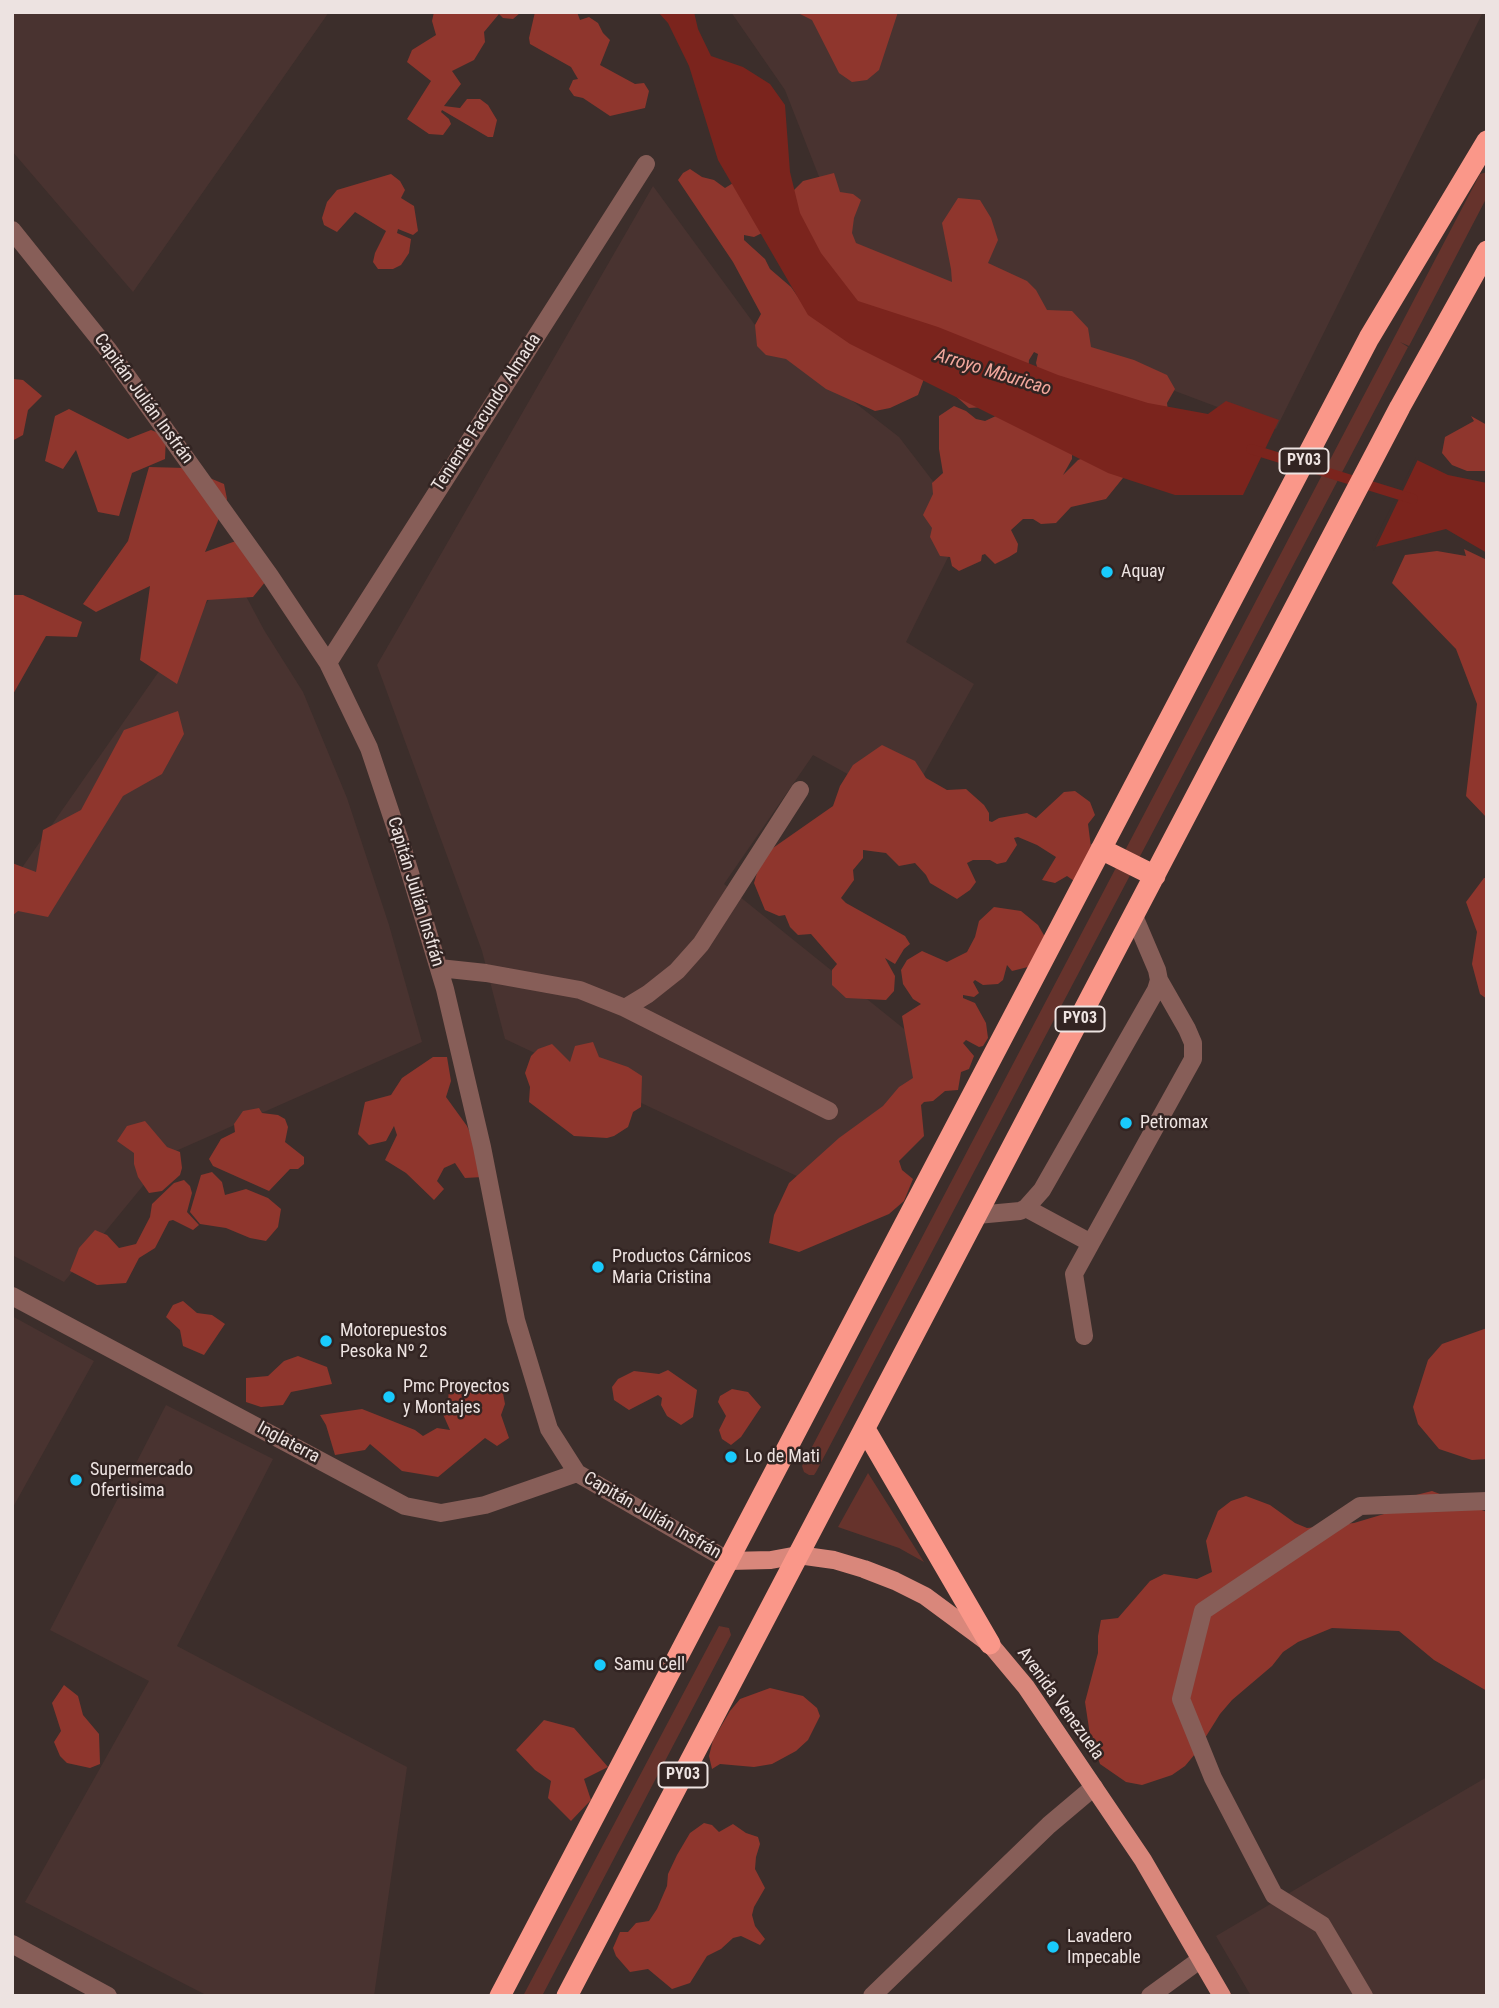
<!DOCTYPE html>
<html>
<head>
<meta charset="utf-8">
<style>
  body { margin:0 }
  #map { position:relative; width:1499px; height:2008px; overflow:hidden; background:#3c2e2b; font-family:"Roboto Condensed",sans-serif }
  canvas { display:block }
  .frame { position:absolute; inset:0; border:14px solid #ede3e1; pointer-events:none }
</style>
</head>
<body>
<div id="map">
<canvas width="1499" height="2008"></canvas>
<div class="frame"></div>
</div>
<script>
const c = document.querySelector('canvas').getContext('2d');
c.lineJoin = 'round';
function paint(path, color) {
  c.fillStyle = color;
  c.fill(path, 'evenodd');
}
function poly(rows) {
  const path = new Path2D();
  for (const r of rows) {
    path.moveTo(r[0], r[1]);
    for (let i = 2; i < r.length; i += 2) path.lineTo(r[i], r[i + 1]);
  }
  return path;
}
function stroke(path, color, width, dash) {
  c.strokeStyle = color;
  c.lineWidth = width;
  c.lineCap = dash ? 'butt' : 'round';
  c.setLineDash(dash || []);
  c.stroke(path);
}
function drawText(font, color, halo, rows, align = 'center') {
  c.font = font + ' "Roboto Condensed",sans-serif';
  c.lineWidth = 5;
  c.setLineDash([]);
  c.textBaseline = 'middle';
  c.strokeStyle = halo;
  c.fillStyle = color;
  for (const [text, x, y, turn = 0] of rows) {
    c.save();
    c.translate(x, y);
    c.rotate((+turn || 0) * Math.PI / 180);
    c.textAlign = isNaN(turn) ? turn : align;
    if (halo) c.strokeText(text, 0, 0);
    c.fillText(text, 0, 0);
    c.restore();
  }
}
const built = poly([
  [12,12,329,12,133,292,12,151],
  [731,12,1483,12,1276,429,856,271,785,90],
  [653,186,755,325,899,437,965,523,906,642,974,684,906,806,813,755,724,884,934,1053,835,1194,505,1039,482,951,377,665],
  [231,568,264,630,303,692,347,798,389,925,422,1042,169,1154,64,1282,12,1255,12,882],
  [12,1316,94,1361,12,1509],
  [166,1405,273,1459,177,1646,407,1767,374,1996,208,1996,25,1902,149,1681,50,1630],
  [1487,1777,1487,1996,1251,1996,1216,1936]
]);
const green = poly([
  [1487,172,1487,197,1409,346,1400,342,1408,347,816,1472,814,1475,809,1475,804,1472,802,1466,1480,174],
  [868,1473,924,1562,899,1548,838,1527],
  [719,1626,729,1628,731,1635,542,1996,523,1996]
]);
const forest = poly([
  [434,12,520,13,513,19,503,18,499,14,484,32,485,42,474,60,452,71,461,84,444,106,460,108,467,99,480,99,488,105,497,120,493,137,488,137,442,110,441,112,449,119,451,124,443,135,429,134,407,119,431,81,407,62,412,50,436,35,432,21],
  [535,12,577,12,580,20,589,17,598,23,603,33,610,40,600,65,635,84,644,83,649,91,645,108,610,116,583,98,574,96,569,89,573,80,578,79,571,67,530,44,529,38],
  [796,12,898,12,879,70,867,80,852,82,839,73,812,20],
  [690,169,702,177,714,180,725,188,738,180,762,233,754,237,744,235,744,240,765,259,770,269,791,287,806,308,928,368,918,395,890,408,875,411,826,389,786,359,766,355,757,346,755,325,761,314,733,262,678,180,683,173],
  [834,173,840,192,853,194,861,200,854,218,852,233,856,243,952,282,951,269,942,223,958,198,980,200,991,218,998,240,988,263,1027,281,1036,290,1047,310,1072,311,1088,328,1091,347,1134,360,1167,375,1175,389,1167,403,1168,412,1040,377,1036,363,1038,354,1034,352,1029,360,1028,373,984,407,969,408,871,320,786,210,790,194,803,181],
  [391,174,400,181,405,190,401,198,414,206,418,231,413,235,398,229,397,233,411,239,409,253,401,265,393,269,378,269,373,262,375,253,386,231,355,212,337,232,324,225,322,218,327,202,337,190],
  [14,379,23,380,42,396,28,410,23,435,12,441],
  [954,406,966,411,976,419,985,421,998,415,1072,444,1072,459,1063,475,1078,460,1099,452,1131,468,1106,499,1071,507,1056,523,1041,524,1033,519,1023,519,1011,530,1018,544,1017,552,1009,557,995,564,985,554,982,555,981,561,959,571,952,566,950,557,940,556,930,537,932,528,923,515,933,494,932,483,943,473,939,449,939,416],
  [69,409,128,439,151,430,166,436,165,459,132,473,119,516,98,512,76,450,63,469,45,461,55,416],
  [1471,416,1487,425,1487,471,1467,471,1452,465,1442,453,1445,437,1474,421],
  [149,467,186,468,224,484,227,499,205,552,247,537,270,576,253,597,207,600,177,684,140,660,150,586,96,612,83,604,128,541],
  [1464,549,1487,560,1486,817,1466,796,1477,704,1456,649,1392,583,1405,555,1437,551,1466,556],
  [12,595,23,595,82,622,77,637,46,636,12,696],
  [178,711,184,734,162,774,123,796,48,917,18,911,12,916,12,863,36,872,43,830,81,810,124,730],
  [882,745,915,761,926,778,947,790,966,789,984,805,989,813,989,821,992,822,999,818,1027,813,1036,818,1064,792,1075,791,1090,802,1095,815,1088,824,1092,855,1077,883,1067,876,1055,883,1042,880,1056,857,1037,845,1018,837,1014,838,1017,845,1006,862,997,864,990,860,973,860,967,863,976,882,970,890,957,899,930,883,926,875,915,863,899,866,886,853,863,850,863,858,853,870,854,880,841,898,846,903,905,936,910,944,904,949,895,964,885,958,895,976,894,991,886,1000,846,998,832,985,832,970,837,964,811,934,798,935,790,927,785,915,779,916,765,910,754,883,759,866,770,850,833,806,840,786,853,765],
  [1484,878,1487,878,1487,999,1480,994,1472,964,1477,932,1466,902],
  [994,907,1021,911,1038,925,1045,937,1036,965,1012,971,1007,965,1003,980,998,984,983,985,975,980,973,982,979,993,974,997,963,995,963,998,975,1003,986,1023,988,1038,983,1046,979,1047,966,1040,963,1043,974,1056,969,1069,961,1072,958,1090,945,1091,933,1101,924,1102,921,1105,924,1136,899,1161,902,1170,913,1179,904,1201,889,1214,799,1252,769,1243,774,1215,789,1183,839,1138,883,1106,899,1087,913,1078,902,1016,921,1004,913,999,903,984,901,970,907,960,922,951,947,962,967,952,975,937,979,921],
  [593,1042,599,1057,628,1067,642,1076,641,1107,633,1112,628,1127,614,1136,607,1138,574,1136,529,1102,530,1087,525,1073,531,1056,538,1049,552,1044,570,1062,575,1046],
  [433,1057,447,1057,451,1081,446,1097,467,1126,478,1151,483,1177,465,1178,455,1163,444,1168,437,1181,444,1189,434,1200,406,1173,385,1160,397,1135,394,1126,386,1141,369,1145,358,1134,365,1102,391,1095,402,1078],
  [259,1108,262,1113,278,1115,285,1119,288,1127,285,1142,304,1157,304,1164,298,1169,290,1169,269,1191,213,1166,209,1159,221,1139,235,1132,234,1124,243,1111],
  [145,1121,167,1147,180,1152,182,1168,180,1175,162,1191,149,1193,138,1177,134,1164,134,1153,117,1141,127,1126],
  [212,1172,222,1182,225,1195,246,1189,268,1198,281,1209,278,1227,266,1241,250,1238,226,1228,200,1224,190,1212,201,1175],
  [184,1180,190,1186,192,1193,187,1212,199,1225,193,1230,173,1220,169,1221,155,1248,139,1258,126,1283,97,1285,70,1271,79,1248,95,1230,107,1235,119,1248,136,1244,150,1217,152,1204,174,1183],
  [183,1301,197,1313,212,1315,225,1324,204,1355,183,1346,180,1330,166,1317,173,1305],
  [1487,1328,1487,1459,1472,1460,1439,1449,1418,1424,1413,1407,1428,1360,1442,1344],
  [298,1356,327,1367,332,1384,291,1392,283,1405,261,1407,246,1402,246,1378,268,1376,284,1361],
  [668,1370,697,1390,693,1417,681,1425,667,1416,661,1405,662,1398,658,1395,629,1410,614,1400,612,1387,618,1379,634,1371,659,1374],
  [462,1384,502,1388,505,1404,501,1415,509,1438,497,1446,485,1438,438,1477,402,1471,370,1444,365,1450,335,1455,326,1425,320,1415,362,1409,415,1430,423,1436,437,1428,450,1430,442,1412,448,1402,449,1389],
  [732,1389,748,1392,761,1407,741,1437,731,1445,722,1439,719,1430,726,1416,718,1402,720,1396],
  [1432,1491,1487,1512,1487,1691,1434,1660,1399,1631,1332,1628,1298,1642,1283,1652,1272,1666,1232,1700,1220,1714,1195,1754,1185,1766,1172,1775,1142,1785,1126,1782,1100,1764,1090,1735,1085,1702,1098,1653,1098,1636,1101,1620,1118,1618,1150,1581,1164,1574,1197,1579,1212,1572,1206,1541,1218,1511,1231,1501,1246,1496,1270,1505,1295,1523,1307,1528,1354,1523,1384,1514,1416,1495],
  [64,1685,78,1696,83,1715,99,1734,100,1764,90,1768,67,1763,60,1756,54,1742,61,1731,52,1703],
  [770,1688,803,1696,817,1708,820,1716,808,1740,796,1751,772,1764,754,1767,720,1764,712,1769,709,1756,713,1740,730,1711,740,1699],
  [544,1720,574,1728,608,1767,584,1779,591,1800,571,1821,548,1798,551,1781,535,1770,516,1750],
  [704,1823,712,1825,719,1832,733,1824,746,1833,758,1837,760,1844,756,1857,755,1869,765,1888,754,1907,752,1915,755,1926,765,1939,760,1945,741,1936,733,1938,721,1949,707,1956,690,1983,672,1989,648,1969,630,1972,616,1956,613,1948,620,1932,628,1932,636,1923,649,1921,657,1909,667,1886,668,1874,677,1855,690,1833]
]);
const water = poly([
  [658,12,694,12,698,29,711,56,743,67,770,84,785,105,790,172,800,213,821,253,858,301,938,327,1058,375,1148,403,1208,414,1226,401,1279,420,1243,495,1175,495,1108,473,850,344,808,315,718,160,689,66,668,23],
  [1417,460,1448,475,1487,483,1487,553,1446,529,1375,547]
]);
const pier = poly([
  [1416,457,1419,457,1374,551,1372,546]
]);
const stream = poly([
  [1251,449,1413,499]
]);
const minor = poly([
  [12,230,109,351,270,576,328,663,369,748,404,853,445,989,482,1147,516,1320,549,1429,577,1473,729,1561],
  [328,663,646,164],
  [439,968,486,973,580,990,625,1008,829,1111],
  [625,1008,648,994,677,971,701,944,800,790],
  [1026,1208,1091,1243,1074,1274,1084,1336],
  [977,1215,1020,1211,1026,1208,1042,1190,1156,990,1159,980,1157,970,1134,916],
  [1091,1243,1193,1059,1193,1043,1187,1029,1159,980],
  [12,1296,405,1506,441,1513,485,1505,577,1473],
  [12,1944,108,1996],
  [872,1996,1049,1825,1094,1787],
  [1150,1996,1201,1959],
  [1364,1996,1322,1925,1274,1895,1213,1778,1181,1699,1203,1611,1360,1506,1487,1501]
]);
const major = poly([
  [729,1561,771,1560,798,1555,834,1560,864,1569,895,1581,925,1596,990,1644,1026,1687,1143,1860,1222,1996]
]);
const highway = poly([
  [1101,849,1155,876],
  [865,1429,990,1644],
  [500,1996,1369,338,1487,141],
  [567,1996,1400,407,1487,251]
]);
const markers = [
  [1107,572,7,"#19cafc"],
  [1126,1123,7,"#19cafc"],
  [598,1267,7,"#19cafc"],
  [326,1341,7,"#19cafc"],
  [389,1397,7,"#19cafc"],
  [731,1457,7,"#19cafc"],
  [76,1480,7,"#19cafc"],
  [600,1665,7,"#19cafc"],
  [1053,1947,7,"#19cafc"]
];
const shields = [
  [1304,461,49],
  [1080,1019,49],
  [683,1775,49]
];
const shieldNames = [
  ["PY03",1304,461],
  ["PY03",1080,1019],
  ["PY03",683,1775]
];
const streetNames = [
  ["Capitán Julián Insfrán",143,399,54],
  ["Teniente Facundo Almada",487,413,-57],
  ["Capitán Julián Insfrán",415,892,73],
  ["Inglaterra",288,1443,28],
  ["Capitán Julián Insfrán",652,1516,30],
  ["Avenida Venezuela",1060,1704,54]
];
const poiNames = [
  ["Aquay",1121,572],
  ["Petromax",1140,1123],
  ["Productos Cárnicos",612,1257],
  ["Maria Cristina",612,1278],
  ["Motorepuestos",340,1331],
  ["Pesoka Nº 2",340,1352],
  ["Pmc Proyectos",403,1387],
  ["y Montajes",403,1408],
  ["Lo de Mati",745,1457],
  ["Supermercado",90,1470],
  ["Ofertisima",90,1491],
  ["Samu Cell",614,1665],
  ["Lavadero",1067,1937],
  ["Impecable",1067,1958]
];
const waterNames = [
  ["Arroyo Mburicao",993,373,17]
];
paint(built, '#493330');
paint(green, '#66332c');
paint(forest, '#8f362d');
paint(water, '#7b241d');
paint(pier, '#3c2e2b');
stroke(stream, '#7b241d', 10);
stroke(minor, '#875e58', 18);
stroke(major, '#d9877b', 18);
stroke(highway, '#fa9789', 21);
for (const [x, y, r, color] of markers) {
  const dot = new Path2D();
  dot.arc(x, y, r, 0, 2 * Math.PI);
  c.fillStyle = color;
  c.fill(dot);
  stroke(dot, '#322422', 2.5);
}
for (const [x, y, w] of shields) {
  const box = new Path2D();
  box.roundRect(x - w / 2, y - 12.5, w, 25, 5);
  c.fillStyle = '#322422';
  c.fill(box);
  stroke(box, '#ede3e1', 2);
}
drawText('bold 16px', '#ede3e1', null, shieldNames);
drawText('18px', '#ede3e1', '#322422', streetNames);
drawText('18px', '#ede3e1', '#322422', poiNames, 'left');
drawText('italic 19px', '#f3a89d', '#322422', waterNames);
</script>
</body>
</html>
